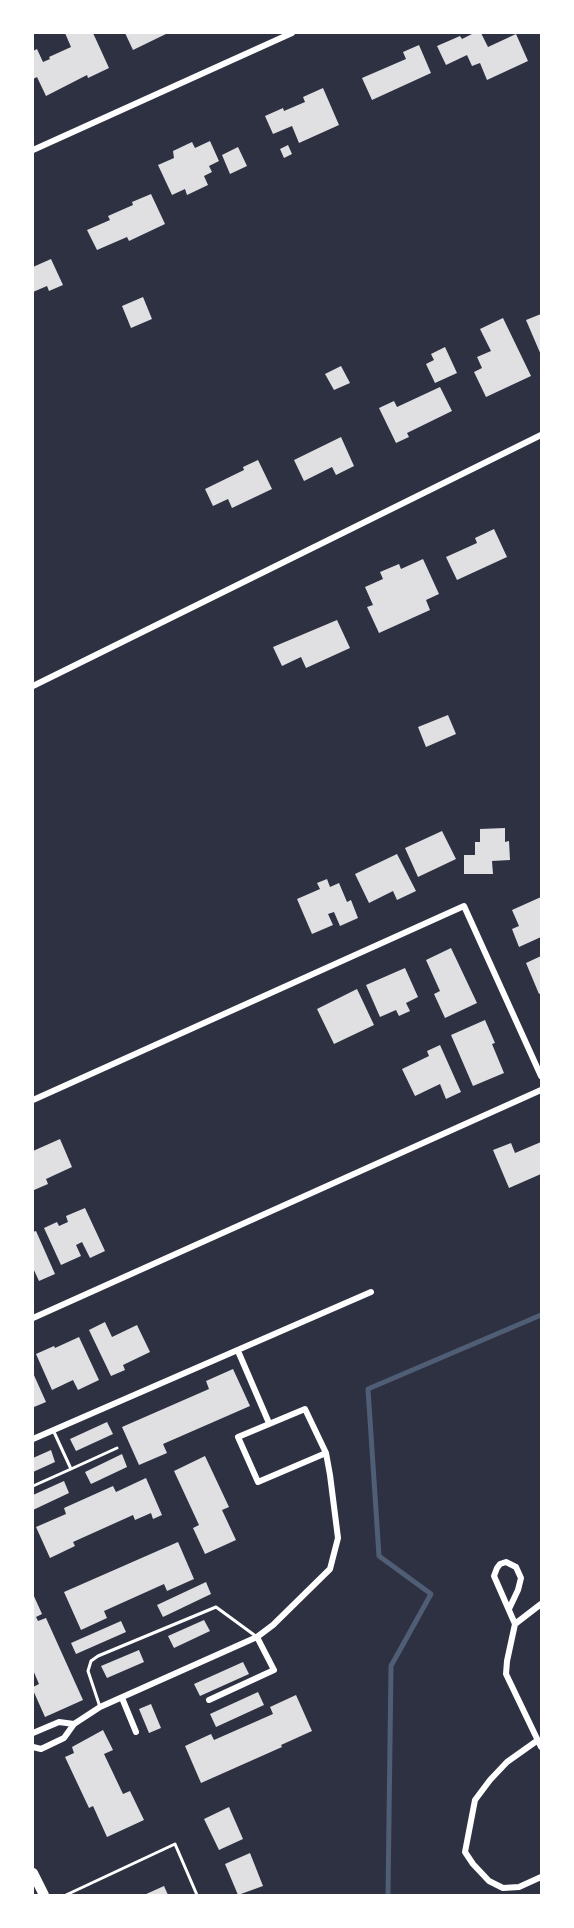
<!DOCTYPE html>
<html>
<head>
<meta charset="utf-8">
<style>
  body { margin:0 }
  #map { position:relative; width:574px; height:1928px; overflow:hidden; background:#2d3142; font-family:Montserrat,sans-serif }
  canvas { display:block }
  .frame { position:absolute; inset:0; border:34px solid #fff; pointer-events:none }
</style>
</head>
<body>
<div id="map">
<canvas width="574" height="1928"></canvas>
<div class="frame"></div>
</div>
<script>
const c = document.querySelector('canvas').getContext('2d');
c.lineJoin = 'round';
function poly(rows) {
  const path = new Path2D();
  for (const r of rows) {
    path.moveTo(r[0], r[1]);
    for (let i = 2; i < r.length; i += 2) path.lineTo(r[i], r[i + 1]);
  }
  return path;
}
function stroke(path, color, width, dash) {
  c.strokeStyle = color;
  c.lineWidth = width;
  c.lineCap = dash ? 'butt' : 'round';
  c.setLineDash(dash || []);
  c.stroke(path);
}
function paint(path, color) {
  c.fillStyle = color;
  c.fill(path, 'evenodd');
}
const stream = poly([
  [388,1895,391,1666,431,1594,379,1556,368,1389,541,1315]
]);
const building = poly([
  [65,33,93,33,109,68,88,78,87,75,46,96,37,77,33,79,33,51,37,49,43,62,50,59,49,57,71,47],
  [125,33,168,33,133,50],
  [474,33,481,33,488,47,516,34,528,61,487,80,480,63,472,66,467,55,446,65,437,46,460,36,462,39],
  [419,45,431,73,372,100,362,78,406,59,403,52],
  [323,88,339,125,299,143,292,126,273,134,265,116,283,108,284,111,305,102,303,97],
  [210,141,219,161,209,166,212,172,204,176,208,185,187,195,185,189,172,195,158,165,174,158,173,151,192,142,195,148],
  [288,145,292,154,284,158,280,149],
  [238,147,247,166,230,174,222,155],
  [151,194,165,224,129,241,127,237,97,250,87,230,110,220,108,216,133,205,132,202],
  [51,259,63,285,49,291,47,286,33,292,33,267],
  [143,297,152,319,131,328,122,306],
  [541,314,541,355,526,320],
  [503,318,531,376,486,397,474,372,482,368,477,357,491,351,480,329],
  [445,347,457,373,435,383,426,364,434,360,431,354],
  [341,366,350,383,334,390,325,374],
  [440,387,452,411,407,433,409,437,396,443,379,408,394,401,397,407],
  [341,437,354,466,336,475,332,467,304,481,294,460],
  [258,460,272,489,232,508,228,499,213,506,205,489,244,470,243,467],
  [494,529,507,557,457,580,446,557,477,543,475,538],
  [423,559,439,594,426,600,430,610,379,633,367,607,373,605,365,587,383,579,380,572,399,564,401,569],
  [337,620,350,648,306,668,301,657,282,666,273,647],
  [448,715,456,734,426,747,418,727],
  [505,828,505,842,509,841,510,860,492,861,493,874,464,874,464,855,475,855,475,842,480,842,480,829],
  [442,831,456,859,418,877,405,848],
  [397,854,416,891,397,900,393,891,369,903,355,874],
  [327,879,330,887,339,883,347,902,351,900,358,918,340,926,334,912,328,914,333,925,312,934,297,899,320,889,317,883],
  [541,897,541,937,519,947,512,929,519,926,512,910],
  [451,948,477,1003,445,1018,434,994,440,991,426,960],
  [541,956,541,993,539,994,526,963],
  [405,968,418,997,406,1003,410,1011,399,1016,396,1010,380,1017,366,985],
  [357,989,374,1025,334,1044,317,1009],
  [485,1020,495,1043,492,1044,504,1073,473,1086,451,1035],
  [440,1045,461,1092,446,1099,440,1084,415,1096,402,1069,429,1056,427,1051],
  [60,1139,72,1167,46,1179,48,1184,34,1190,33,1151],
  [541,1142,541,1174,509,1188,493,1150,511,1143,515,1153],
  [85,1208,105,1251,90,1258,82,1242,76,1245,81,1256,61,1265,44,1228,57,1222,59,1226,68,1222,66,1216],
  [36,1231,55,1274,39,1281,33,1268,33,1232],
  [105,1322,112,1337,137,1325,150,1352,123,1365,125,1370,111,1376,89,1330],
  [79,1337,99,1380,78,1390,73,1380,52,1390,36,1354,54,1346,55,1348],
  [233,1369,250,1406,163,1444,167,1453,139,1465,122,1427,209,1389,206,1381],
  [33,1373,46,1402,34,1407,33,1404],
  [107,1422,113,1434,76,1451,70,1439],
  [51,1450,55,1462,33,1472,33,1458],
  [122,1454,127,1467,91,1484,85,1472],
  [205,1456,229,1507,222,1510,236,1540,205,1554,193,1528,199,1525,174,1471],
  [146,1478,162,1515,153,1519,151,1513,135,1520,133,1515,73,1542,75,1546,50,1558,36,1527,66,1514,64,1508,113,1486,116,1492],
  [64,1481,69,1493,33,1510,33,1495],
  [178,1542,194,1579,167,1591,164,1584,104,1611,107,1618,81,1630,64,1592],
  [206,1582,211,1594,163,1617,157,1605],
  [33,1594,42,1614,36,1617,38,1621,46,1618,83,1700,45,1717,33,1690,33,1687,39,1684,33,1670],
  [204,1620,210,1631,174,1648,168,1636],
  [121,1621,126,1632,76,1654,71,1643],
  [139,1650,144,1662,107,1678,101,1666],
  [243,1662,249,1674,200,1696,194,1684],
  [258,1692,264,1705,216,1727,210,1714],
  [296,1695,312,1731,281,1745,282,1747,201,1783,185,1746,211,1734,214,1740,273,1714,270,1707],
  [151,1704,161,1728,149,1733,139,1709],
  [103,1730,113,1750,104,1754,123,1794,130,1791,144,1820,107,1837,93,1806,89,1808,65,1757,74,1753,72,1747],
  [229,1807,243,1839,219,1850,204,1819],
  [250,1853,263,1886,238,1895,225,1864],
  [164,1886,168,1895,144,1895]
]);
const service = poly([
  [71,1469,117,1448],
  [33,1486,71,1469,54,1432],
  [100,1707,88,1671,91,1661,98,1656,216,1607,257,1637],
  [66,1895,175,1844,197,1895]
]);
const minor = poly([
  [33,150,292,33],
  [33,686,541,435],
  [33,1100,464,906,541,1076],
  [33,1318,541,1090],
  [238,1351,269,1423],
  [33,1439,371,1292],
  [541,1604,515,1624,507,1661,506,1674,541,1747],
  [509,1609,518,1590,521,1578,516,1567,506,1562,500,1564,497,1568,494,1576,515,1624],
  [122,1698,136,1732],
  [209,1700,274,1670,257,1637],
  [33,1733,59,1722,74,1724],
  [538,1740,507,1762,490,1780,475,1800,465,1852,473,1864,489,1881,503,1888,519,1887,541,1877],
  [33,1747,41,1749,64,1738,74,1724,100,1707,257,1637,273,1625,330,1569,338,1538,330,1475,326,1453,305,1409,238,1437,258,1482,326,1453]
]);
const primary = poly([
  [33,1873,44,1895]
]);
stroke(stream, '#4f5d75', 5);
paint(building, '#e0e0e3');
stroke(service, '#fff', 3);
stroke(minor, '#fff', 6);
stroke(primary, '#fff', 10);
</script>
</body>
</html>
